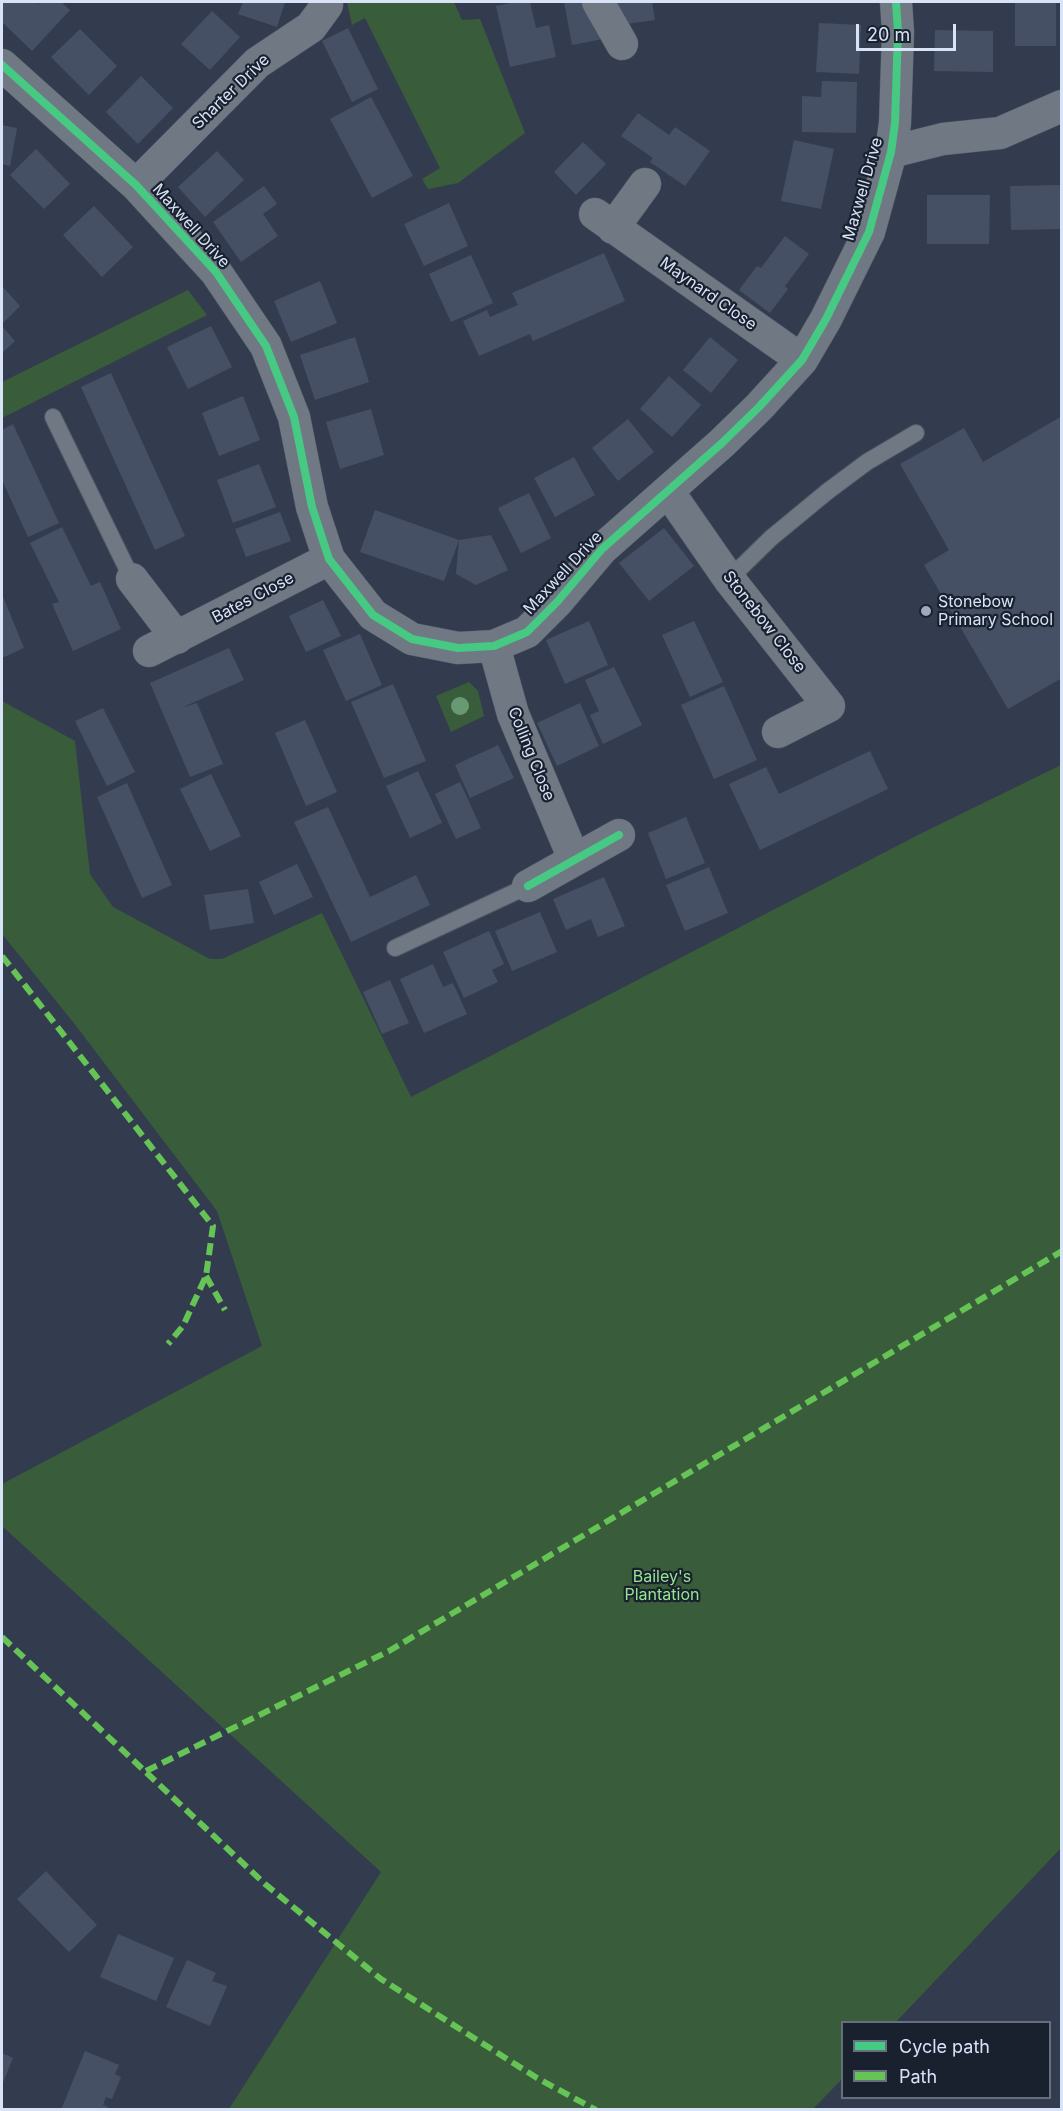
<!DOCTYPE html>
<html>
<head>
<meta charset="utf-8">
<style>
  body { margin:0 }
  #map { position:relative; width:1063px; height:2111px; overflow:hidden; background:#333c4e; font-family:Inter,sans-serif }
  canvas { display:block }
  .frame { position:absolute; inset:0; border:3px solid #d8e3f8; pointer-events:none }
  .legend { position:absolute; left:841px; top:2021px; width:210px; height:78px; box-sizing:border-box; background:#19212f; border:2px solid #656f7f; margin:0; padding:8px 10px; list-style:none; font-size:18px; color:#d8e3f8 }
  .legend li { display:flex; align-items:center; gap:12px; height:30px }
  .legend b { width:30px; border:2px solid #656f7f }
  .scale { position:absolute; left:856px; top:24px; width:100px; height:27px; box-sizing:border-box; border:3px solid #d8e3f8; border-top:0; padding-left:8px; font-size:18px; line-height:21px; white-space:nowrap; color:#d8e3f8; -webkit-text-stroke:4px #19212f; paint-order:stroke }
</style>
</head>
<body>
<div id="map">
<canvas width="1063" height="2111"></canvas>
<div class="frame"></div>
<ul class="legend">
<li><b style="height:8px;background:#46c982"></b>Cycle path</li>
<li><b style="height:8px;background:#66c356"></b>Path</li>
</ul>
<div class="scale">20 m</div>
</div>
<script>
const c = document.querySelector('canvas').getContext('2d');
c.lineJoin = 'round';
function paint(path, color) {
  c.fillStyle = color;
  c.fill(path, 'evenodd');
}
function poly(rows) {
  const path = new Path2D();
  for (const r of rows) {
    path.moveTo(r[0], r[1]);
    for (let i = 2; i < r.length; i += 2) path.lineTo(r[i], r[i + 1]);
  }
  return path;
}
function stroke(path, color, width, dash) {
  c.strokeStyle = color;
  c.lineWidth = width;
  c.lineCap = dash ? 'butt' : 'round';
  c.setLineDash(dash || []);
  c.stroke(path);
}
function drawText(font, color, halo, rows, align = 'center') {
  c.font = font + ' Inter,sans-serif';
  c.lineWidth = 4.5;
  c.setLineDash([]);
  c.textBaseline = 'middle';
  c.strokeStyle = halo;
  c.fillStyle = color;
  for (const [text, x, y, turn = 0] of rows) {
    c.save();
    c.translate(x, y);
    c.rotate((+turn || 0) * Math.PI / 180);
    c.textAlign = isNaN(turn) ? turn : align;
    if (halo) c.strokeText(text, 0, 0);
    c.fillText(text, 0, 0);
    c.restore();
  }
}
const green = poly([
  [347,2,454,2,462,20,480,19,525,133,458,183,428,189,422,179,440,168,365,18,352,25],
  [188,290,207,315,2,418,2,382],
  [469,682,478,691,484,716,451,732,436,696],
  [2,701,75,741,90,874,113,907,210,959,222,959,322,913,411,1097,924,832,1061,765,1061,1848,896,2022,842,2022,842,2079,813,2109,229,2109,381,1872,2,1526,2,1484,262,1346,217,1211,73,1022,2,934]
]);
const building = poly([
  [2,2,35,2,38,4,40,2,61,2,70,10,32,51,2,22],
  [243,2,285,2,277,27,238,14],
  [515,2,530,2,536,28,549,25,556,57,510,67,496,6],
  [564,2,601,2,608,38,572,45],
  [616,2,652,2,655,20,619,25],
  [1015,2,1056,2,1056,46,1015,46],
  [212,11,240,37,210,70,181,44],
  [819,23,861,25,859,74,816,72],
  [348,28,378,89,352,102,322,41],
  [80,29,117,66,89,95,51,57],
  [935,30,993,31,993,72,934,71],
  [141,76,173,108,138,144,106,112],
  [822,81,857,82,856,133,802,132,802,96,821,97],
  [371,97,413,176,372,198,330,119],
  [638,113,669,135,675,127,710,151,685,186,650,162,653,158,621,136],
  [2,125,17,128,10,166,2,164],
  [794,140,834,149,821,209,781,201],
  [583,142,606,164,576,195,554,172],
  [36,149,70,184,44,209,10,175],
  [217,151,244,180,205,217,178,187],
  [1062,185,1062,229,1011,230,1010,186],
  [264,186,277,204,263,214,278,236,241,262,213,222],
  [927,195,990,195,989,244,927,244],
  [449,203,468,246,424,266,404,224],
  [94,206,133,247,102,277,63,235],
  [785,236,809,254,785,286,788,289,770,313,739,290,757,266,761,268],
  [604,253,625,301,533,341,530,334,479,356,463,321,487,310,490,317,518,305,512,293],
  [471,255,493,303,451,322,429,274],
  [320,281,337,323,291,342,274,301],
  [2,286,20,306,2,324],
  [2,326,15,341,2,353],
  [211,326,232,367,188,389,167,347],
  [355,337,369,382,315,400,300,355],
  [710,337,738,360,711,393,683,370],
  [111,373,185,536,155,550,81,387],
  [669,376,701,405,672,437,640,409],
  [243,396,260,440,219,456,202,413],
  [371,409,384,455,340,469,326,422],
  [1062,416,1062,678,1008,709,924,565,949,550,900,464,964,428,983,462],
  [628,419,654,452,618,481,592,448],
  [13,424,59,523,28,537,2,480,2,430],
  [574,457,595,495,555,517,534,478],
  [259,464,276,507,233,523,217,480],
  [529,493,551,538,521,553,498,508],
  [375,510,459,540,491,535,508,570,476,585,456,574,459,540,444,581,360,552],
  [280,512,291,541,246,557,235,529],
  [62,527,91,586,100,582,121,629,73,651,52,604,59,602,30,543],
  [664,528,694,566,649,601,619,563],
  [2,594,24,648,2,658],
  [323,600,341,636,306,652,289,616],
  [589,621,608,665,565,684,546,640],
  [694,621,723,682,690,697,662,635],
  [360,634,382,685,346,701,323,650],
  [229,648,244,680,181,708,197,703,223,764,190,777,150,683],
  [614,667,642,725,603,744,590,715,599,711,585,680],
  [393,684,426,761,384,778,351,702],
  [724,686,757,760,714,779,681,705],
  [580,703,599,746,557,766,537,723],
  [103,708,135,772,107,786,75,721],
  [305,720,337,792,306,806,275,733],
  [498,745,514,778,470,798,455,765],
  [870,751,888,789,760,850,729,784,766,767,779,794],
  [418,771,442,823,410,838,386,786],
  [211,774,241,836,210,851,180,789],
  [460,782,481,828,456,839,435,794],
  [127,783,172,885,142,898,97,797],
  [328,807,370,897,416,875,430,905,351,942,294,822],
  [686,817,705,863,666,879,648,833],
  [297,864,313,897,274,915,259,882],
  [709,867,728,913,685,931,666,885],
  [604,877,625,926,598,937,591,919,566,930,553,899],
  [248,889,254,923,210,930,204,895],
  [540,912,557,952,512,971,495,931],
  [489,931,504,964,492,970,498,982,464,998,443,952],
  [433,964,443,987,453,983,467,1014,424,1033,400,979],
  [390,980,409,1023,382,1034,363,992],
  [46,1871,97,1925,69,1952,17,1899],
  [118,1934,174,1958,156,2001,100,1977],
  [187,1960,216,1973,212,1981,227,1986,210,2026,166,2007],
  [85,2051,119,2065,115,2074,121,2077,117,2087,112,2099,106,2097,103,2105,108,2107,107,2110,61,2110],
  [2,2053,13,2058,2,2085]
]);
const service = poly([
  [53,417,132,579],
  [729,579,771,538,828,491,867,462,916,433],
  [395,948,528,886]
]);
const minor = poly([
  [598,2,622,44],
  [2,65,136,185,216,272,266,346,294,417,312,507,329,559,373,615,412,639,458,648,494,646,527,632,557,602,602,549,722,443,759,407,802,360,826,319,869,232,891,152,895,123,898,32,896,2],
  [891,152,943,139,1000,133,1062,106],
  [136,185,257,63,311,27,327,5,327,2],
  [595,214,802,360],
  [613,228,645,184],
  [668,491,729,579,829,706,778,732],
  [132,579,177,638],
  [494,646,513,714,574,859],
  [149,651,329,559],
  [528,886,619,835]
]);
const quiet = poly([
  [2,956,213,1226,206,1276,183,1326,168,1344],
  [206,1276,225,1310],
  [2,1637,265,1884,381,1979,537,2078,596,2110],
  [146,1771,389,1651,1062,1251]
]);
const cycleway = poly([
  [2,65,136,185,216,272,266,346,294,417,312,507,329,559,373,615,412,639,458,648,494,646,527,632,557,602,602,549,722,443,759,407,802,360,826,319,869,232,891,152,895,123,898,32,896,2],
  [528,886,619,835]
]);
const trees = [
  [460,706]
];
const markers = [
  [926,611,6,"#9ea9bc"]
];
const streetNames = [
  ["Sharter Drive",231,92,-44],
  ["Maxwell Drive",863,189,-74],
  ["Maxwell Drive",191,226,48],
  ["Maynard Close",708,294,35],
  ["Maxwell Drive",563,573,-47],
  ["Bates Close",253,598,-28],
  ["Stonebow Close",764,622,52],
  ["Colling Close",531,754,68]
];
const poiNames = [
  ["Stonebow",938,602],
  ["Primary School",938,620]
];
const parkNames = [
  ["Bailey's",662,1577],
  ["Plantation",662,1595]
];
paint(green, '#395c3a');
paint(building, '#465065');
stroke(service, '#505867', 18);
stroke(minor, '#505867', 33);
stroke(service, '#707884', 16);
stroke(minor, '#707884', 32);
stroke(quiet, '#66c356', 6, [12, 6]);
stroke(cycleway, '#46c982', 8);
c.fillStyle = '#689a72';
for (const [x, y] of trees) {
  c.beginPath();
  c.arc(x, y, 9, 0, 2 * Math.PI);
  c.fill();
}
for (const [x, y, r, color] of markers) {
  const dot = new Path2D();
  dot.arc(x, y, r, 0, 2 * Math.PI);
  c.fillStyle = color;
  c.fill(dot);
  stroke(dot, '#19212f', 2);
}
drawText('16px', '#d8e3f8', '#19212f', streetNames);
drawText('16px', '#d8e3f8', '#19212f', poiNames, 'left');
drawText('16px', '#94e68f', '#19212f', parkNames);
</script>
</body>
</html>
